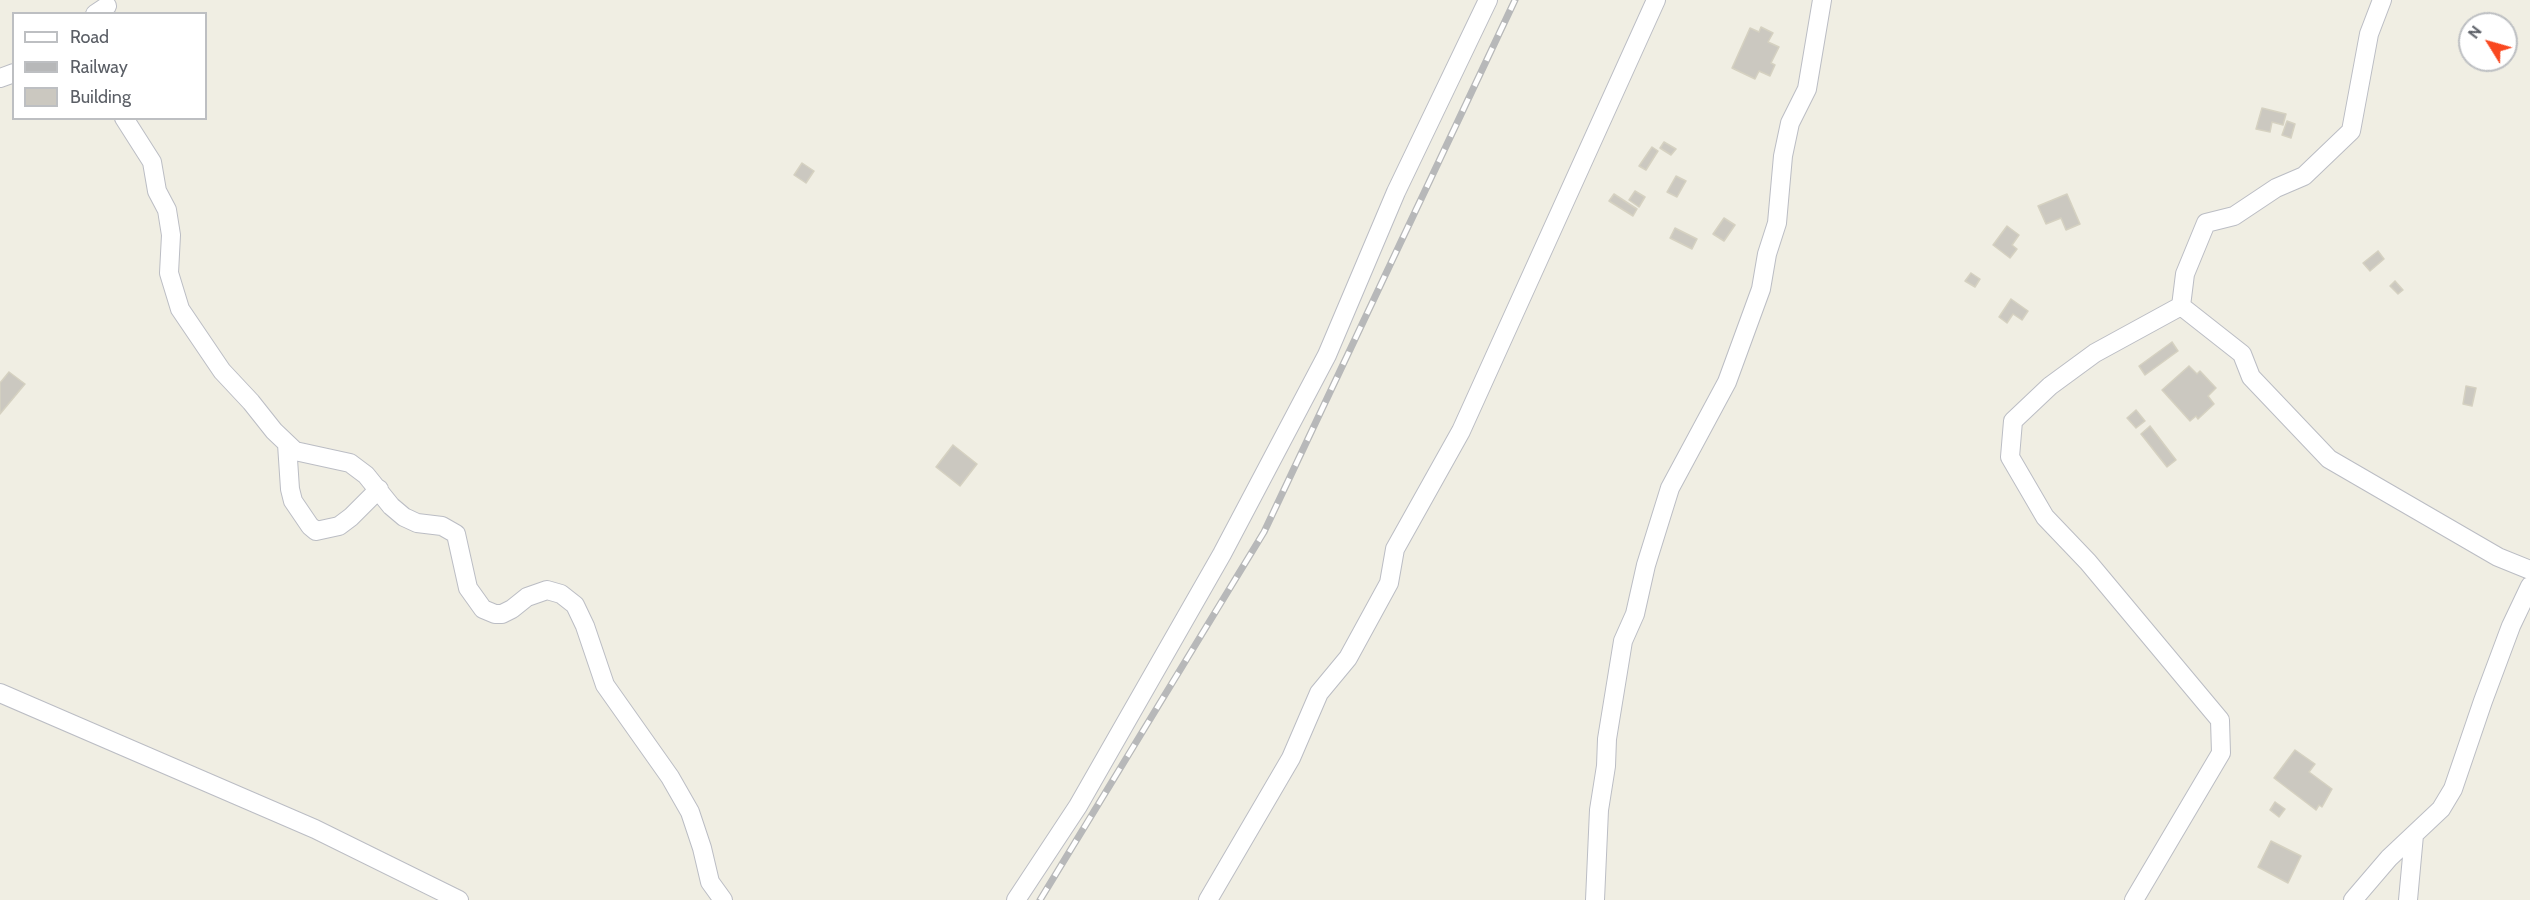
<!DOCTYPE html>
<html>
<head>
<meta charset="utf-8">
<style>
  body { margin:0 }
  #map { position:relative; width:2530px; height:900px; overflow:hidden; background:#f0eee3; font-family:Cabin,sans-serif }
  canvas { display:block }
  .legend { position:absolute; left:12px; top:12px; width:195px; height:108px; box-sizing:border-box; background:#fff; border:2px solid #bdbfc2; margin:0; padding:8px 10px; list-style:none; font-size:18px; color:#5b5f66 }
  .legend li { display:flex; align-items:center; gap:12px; height:30px }
  .legend b { width:30px; border:2px solid #bdbfc2 }
  .north { position:absolute; left:2458px; top:12px; width:60px; height:60px; box-sizing:border-box; background:#fff; border:2px solid #bdbfc2; border-radius:50%; rotate:307deg; font-size:16px; font-weight:700; line-height:24px; text-align:center; color:#5b5f66 }
  .north::after { content:''; display:block; margin:auto; width:21px; height:27px; background:#f94820; clip-path:polygon(50% 0,100% 100%,50% 72%,0 100%) }
</style>
</head>
<body>
<div id="map">
<canvas width="2530" height="900"></canvas>
<ul class="legend">
<li><b style="height:8px;background:#fff"></b>Road</li>
<li><b style="height:8px;background:#b7b8b9"></b>Railway</li>
<li><b style="height:16px;background:#cbc8c0"></b>Building</li>
</ul>
<div class="north">N</div>
</div>
<script>
const c = document.querySelector('canvas').getContext('2d');
c.lineJoin = 'round';
function paint(path, color) {
  c.fillStyle = color;
  c.fill(path, 'evenodd');
}
function poly(rows) {
  const path = new Path2D();
  for (const r of rows) {
    path.moveTo(r[0], r[1]);
    for (let i = 2; i < r.length; i += 2) path.lineTo(r[i], r[i + 1]);
  }
  return path;
}
function stroke(path, color, width, dash) {
  c.strokeStyle = color;
  c.lineWidth = width;
  c.lineCap = dash ? 'butt' : 'round';
  c.setLineDash(dash || []);
  c.stroke(path);
}
const building = poly([
  [1761,27,1773,33,1768,42,1779,47,1771,63,1775,65,1770,76,1759,71,1755,79,1732,68,1750,28,1759,32,1761,27],
  [2262,108,2286,114,2283,125,2272,122,2270,132,2256,129,2262,108],
  [2287,121,2295,124,2291,138,2282,135,2287,121],
  [1664,142,1676,149,1671,155,1660,148,1664,142],
  [1652,147,1658,151,1646,170,1639,166,1652,147],
  [802,163,814,171,806,183,794,175,802,163],
  [1676,176,1686,181,1677,197,1667,192,1676,176],
  [1635,191,1645,197,1639,207,1629,200,1635,191],
  [1614,194,1637,209,1633,216,1609,201,1614,194],
  [2067,194,2080,224,2066,230,2061,218,2046,224,2038,206,2067,194],
  [1724,218,1735,225,1724,241,1713,234,1724,218],
  [2007,226,2019,235,2012,245,2017,249,2010,258,1993,245,2007,226],
  [1675,228,1697,239,1692,249,1670,238,1675,228],
  [2378,251,2384,259,2370,271,2363,263,2378,251],
  [1971,273,1980,279,1975,287,1965,281,1971,273],
  [2395,281,2403,290,2398,294,2390,286,2395,281],
  [2011,299,2028,311,2022,320,2013,314,2007,323,1999,317,2011,299],
  [2172,342,2178,351,2145,375,2139,366,2172,342],
  [2189,366,2197,374,2200,371,2216,388,2208,396,2214,404,2198,419,2196,416,2190,421,2162,390,2189,366],
  [9,372,25,384,0,414,0,383,9,372],
  [2466,386,2476,388,2472,406,2463,404,2466,386],
  [2136,410,2145,421,2136,428,2127,418,2136,410],
  [2150,426,2176,460,2167,467,2141,434,2150,426],
  [953,445,977,464,960,486,936,467,953,445],
  [2295,750,2315,764,2309,772,2332,789,2322,807,2319,805,2316,810,2274,778,2295,750],
  [2275,802,2285,809,2279,817,2270,810,2275,802],
  [2271,841,2301,856,2288,883,2258,867,2271,841]
]);
const minor = poly([
  [2382,0,2369,34,2351,131,2304,176,2276,188,2234,216,2206,223,2185,274,2181,306,2242,354,2251,377,2329,459,2498,557,2530,570],
  [95,14,107,6],
  [0,78,14,73],
  [124,118,152,162,157,191,167,210,171,235,169,273,180,309,222,371,251,402,274,431,295,451,350,463,366,475,391,506,404,517,417,523,442,526,456,534,468,588,483,609,495,614,502,614,512,609,527,597,547,590,561,594,575,605,585,626,605,685,670,777,690,812,702,848,710,882,723,900],
  [287,444,290,489,293,501,310,526,316,531,339,526,351,517,379,489],
  [0,693,315,829,459,900],
  [1016,900,1078,806,1222,554,1327,355,1396,192,1488,0],
  [1208,900,1291,758,1319,693,1348,658,1389,583,1395,549,1461,431,1656,0],
  [1595,900,1599,810,1606,766,1607,739,1623,641,1635,614,1646,565,1670,488,1727,382,1761,289,1767,254,1777,223,1783,156,1790,123,1807,89,1822,0],
  [2134,900,2221,753,2220,720,2088,562,2045,517,2010,457,2013,421,2050,386,2095,353,2181,306],
  [2353,900,2389,858,2441,809,2453,789,2483,701,2511,626,2530,586],
  [2408,900,2414,835]
]);
const rail = poly([
  [1040,900,1264,532,1515,0]
]);
paint(building, '#cbc8c0');
stroke(building, '#d5d1c1', 1.5);
stroke(minor, '#bbbdc4', 20);
stroke(minor, '#fff', 18);
stroke(rail, '#b7b8b9', 7);
stroke(rail, '#fff', 4.5, [14]);
</script>
</body>
</html>
